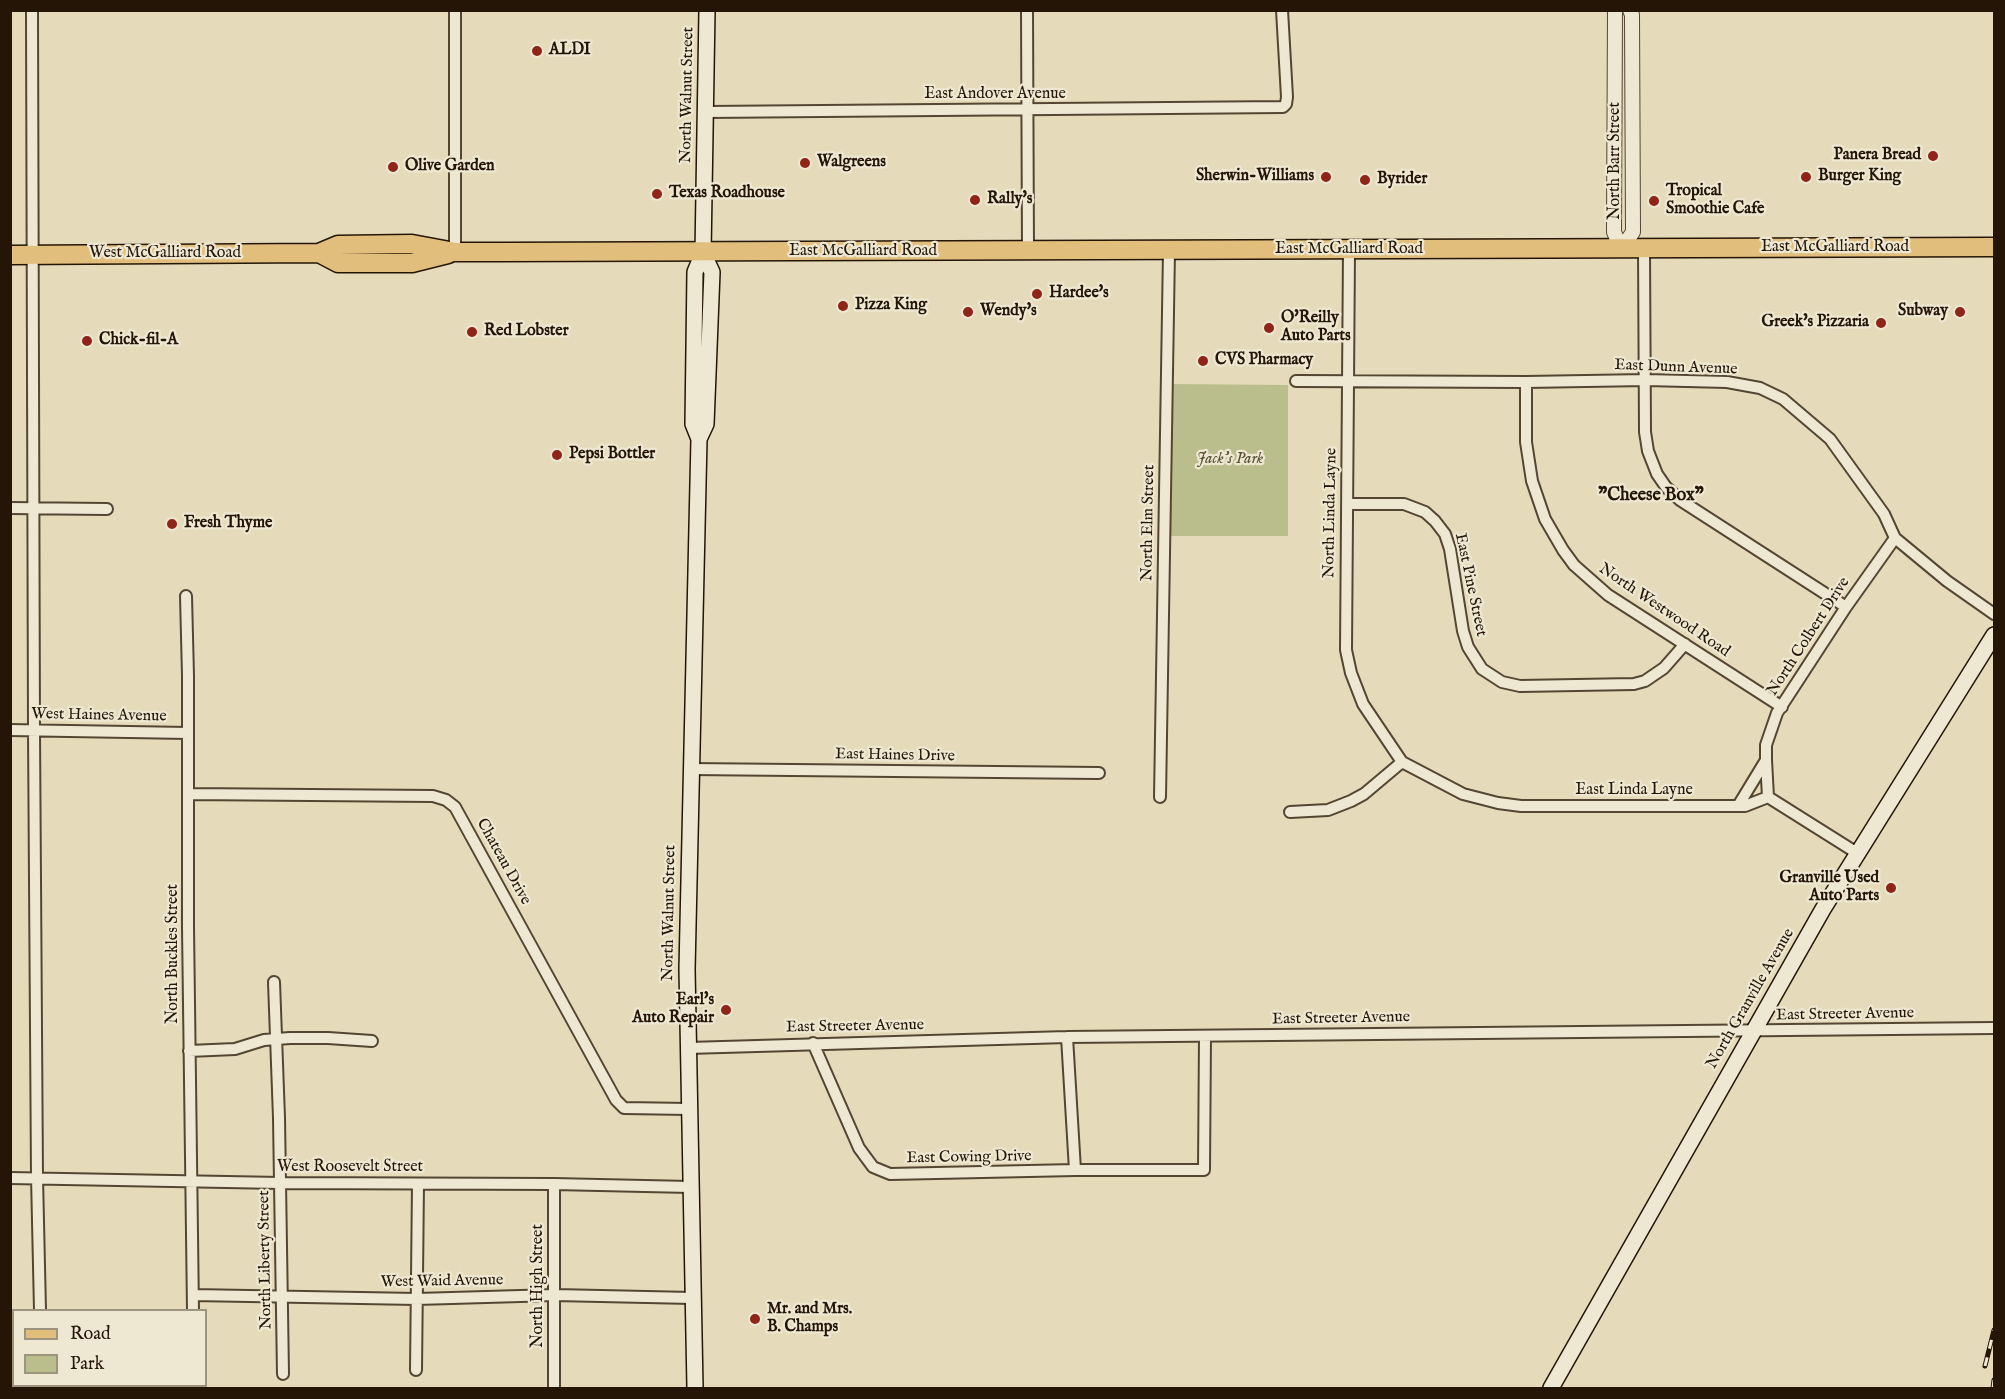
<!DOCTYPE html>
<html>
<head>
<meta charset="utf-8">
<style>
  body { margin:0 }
  #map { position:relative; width:2005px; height:1399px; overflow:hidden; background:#e5dbba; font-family:"IM FELL English",serif }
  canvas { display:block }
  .frame { position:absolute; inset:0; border:12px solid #241506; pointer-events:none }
  .legend { position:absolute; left:12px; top:1309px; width:195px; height:78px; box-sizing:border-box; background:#eee8d2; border:2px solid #9d9480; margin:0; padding:8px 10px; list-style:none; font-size:18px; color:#241506 }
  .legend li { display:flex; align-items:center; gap:12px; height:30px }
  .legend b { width:30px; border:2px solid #9d9480 }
</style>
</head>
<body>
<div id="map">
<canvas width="2005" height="1399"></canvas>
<div class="frame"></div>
<ul class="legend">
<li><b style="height:8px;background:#e2be7d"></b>Road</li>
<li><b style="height:16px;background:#babe8c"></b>Park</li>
</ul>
</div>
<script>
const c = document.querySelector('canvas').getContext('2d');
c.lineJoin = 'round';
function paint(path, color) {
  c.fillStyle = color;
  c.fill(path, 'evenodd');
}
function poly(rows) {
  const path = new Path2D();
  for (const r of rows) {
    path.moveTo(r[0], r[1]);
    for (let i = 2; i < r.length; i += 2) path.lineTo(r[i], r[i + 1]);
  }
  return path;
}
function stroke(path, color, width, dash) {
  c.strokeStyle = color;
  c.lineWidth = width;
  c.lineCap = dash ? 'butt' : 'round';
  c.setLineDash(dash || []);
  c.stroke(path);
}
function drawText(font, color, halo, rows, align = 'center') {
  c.font = font + ' "IM FELL English",serif';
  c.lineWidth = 4.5;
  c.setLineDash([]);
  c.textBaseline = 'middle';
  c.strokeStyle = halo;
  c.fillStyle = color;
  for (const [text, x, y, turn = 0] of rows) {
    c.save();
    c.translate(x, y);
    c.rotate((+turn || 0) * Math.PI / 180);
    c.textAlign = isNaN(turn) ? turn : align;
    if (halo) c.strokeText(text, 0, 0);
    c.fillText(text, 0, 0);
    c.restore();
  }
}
const green = poly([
  [1171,384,1288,385,1288,536,1171,536]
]);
const minor = poly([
  [32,10,34,731,37,1177,40,1310],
  [1027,10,1028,251],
  [707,112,1283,107,1286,104,1287,97,1282,10],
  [1644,249,1645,432,1648,451,1657,474,1666,487,1680,500,1846,607],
  [1349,250,1346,650,1351,673,1363,704,1402,762,1463,794,1498,803,1521,806,1745,806,1768,797,1857,853],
  [455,252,455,10],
  [1296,381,1526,382,1646,380,1727,382,1760,388,1783,399,1830,439,1884,514,1895,538,1947,581,1994,614],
  [1526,382,1526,442,1532,481,1545,519,1563,550,1574,565,1608,595,1782,707],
  [1347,504,1404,504,1425,512,1435,521,1445,534,1450,549,1463,631,1468,647,1482,669,1502,682,1520,686,1634,684,1645,681,1664,668,1685,644],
  [10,508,107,509],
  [186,596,188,676,188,927,193,1310],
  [10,730,188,733],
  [1766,760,1768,797],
  [690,769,1099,773],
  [189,794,433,796,446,800,455,807,616,1100,624,1108,689,1109],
  [1160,797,1169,251],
  [1738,806,1766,760,1766,745,1777,713,1846,607,1895,538],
  [1290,812,1328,810,1351,801,1364,794,1402,762],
  [274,982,279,1118,283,1374],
  [1067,1037,1075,1170],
  [813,1043,859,1148,873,1167,890,1174,1075,1170,1204,1170,1205,1036],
  [688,1048,1067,1037,1994,1028],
  [189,1051,235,1049,264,1040,290,1038,328,1038,372,1041],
  [10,1178,280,1183,554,1184,690,1187],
  [554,1184,554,1388],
  [193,1295,417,1299,555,1295,692,1298],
  [416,1370,418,1184],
  [42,1386,42,1388],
  [195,1386,195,1388]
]);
const tertiary = poly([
  [1615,10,1614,232,1621,249],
  [1621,249,1633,232,1632,15,1630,10]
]);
const secondary = poly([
  [699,439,706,424,712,272,703,253],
  [695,1388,687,969,699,439,693,424,695,272,703,253,707,10],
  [1551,1388,1823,909,1994,635]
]);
const primary = poly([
  [319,253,338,263,412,263,448,254],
  [10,255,319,253,338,245,412,244,455,252,500,252,1994,247]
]);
const rail = poly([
  [1985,1366,1994,1330],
  [1993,1388,1994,1380]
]);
const markers = [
  [537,51,6,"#8f2418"],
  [1933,156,6,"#8f2418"],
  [805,163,6,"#8f2418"],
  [393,167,6,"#8f2418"],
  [1326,177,6,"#8f2418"],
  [1806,177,6,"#8f2418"],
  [1365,180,6,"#8f2418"],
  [657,194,6,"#8f2418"],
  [975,200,6,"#8f2418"],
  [1654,201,6,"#8f2418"],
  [1037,294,6,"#8f2418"],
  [843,306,6,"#8f2418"],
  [968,312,6,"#8f2418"],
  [1960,312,6,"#8f2418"],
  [1881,323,6,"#8f2418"],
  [1269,328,6,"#8f2418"],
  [472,332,6,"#8f2418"],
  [87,341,6,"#8f2418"],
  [1203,361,6,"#8f2418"],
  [557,455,6,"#8f2418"],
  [172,524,6,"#8f2418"],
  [1891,888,6,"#8f2418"],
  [726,1010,6,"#8f2418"],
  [755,1319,6,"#8f2418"]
];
const poiNames = [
  ["ALDI",549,51],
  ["Panera Bread",1921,156,"right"],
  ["Walgreens",817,163],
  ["Olive Garden",405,167],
  ["Sherwin-Williams",1314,177,"right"],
  ["Burger King",1818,177],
  ["Byrider",1377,180],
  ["Tropical",1666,192],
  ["Smoothie Cafe",1666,210],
  ["Texas Roadhouse",669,194],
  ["Rally's",987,200],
  ["Hardee's",1049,294],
  ["Pizza King",855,306],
  ["Wendy's",980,312],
  ["Subway",1948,312,"right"],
  ["O'Reilly",1281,319],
  ["Auto Parts",1281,337],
  ["Greek's Pizzaria",1869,323,"right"],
  ["Red Lobster",484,332],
  ["Chick-fil-A",99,341],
  ["CVS Pharmacy",1215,361],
  ["Pepsi Bottler",569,455],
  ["Fresh Thyme",184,524],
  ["Granville Used",1879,879,"right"],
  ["Auto Parts",1879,897,"right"],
  ["Earl's",714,1001,"right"],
  ["Auto Repair",714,1019,"right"],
  ["Mr. and Mrs.",767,1310],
  ["B. Champs",767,1328]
];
const streetNames = [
  ["North Walnut Street",688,95,-89],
  ["East Andover Avenue",995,95],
  ["North Barr Street",1616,161,-90],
  ["East McGalliard Road",1835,248],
  ["East McGalliard Road",1349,250],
  ["East McGalliard Road",863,252],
  ["West McGalliard Road",165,254],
  ["East Dunn Avenue",1676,368,2],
  ["North Linda Layne",1331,513,-89],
  ["North Elm Street",1149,523,-89],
  ["East Pine Street",1470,585,78],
  ["North Westwood Road",1664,611,34],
  ["North Colbert Drive",1809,637,-57],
  ["West Haines Avenue",99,716,1],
  ["East Haines Drive",895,756,1],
  ["East Linda Layne",1634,791],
  ["Chateau Drive",503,862,61],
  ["North Walnut Street",670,913,-89],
  ["North Buckles Street",174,954,-90],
  ["North Granville Avenue",1751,999,-60],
  ["East Streeter Avenue",1845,1015,-1],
  ["East Streeter Avenue",1341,1019,-1],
  ["East Streeter Avenue",855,1027,-1],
  ["East Cowing Drive",969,1158,-1],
  ["West Roosevelt Street",350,1168],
  ["North Liberty Street",266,1260,-91],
  ["West Waid Avenue",442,1282,-1],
  ["North High Street",539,1286,-90]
];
const parkNames = [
  ["Jack's Park",1230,460]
];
const neighbourhoodNames = [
  ["\"Cheese Box\"",1651,496]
];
paint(green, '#babe8c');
stroke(minor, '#544633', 14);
stroke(tertiary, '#544633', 16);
stroke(secondary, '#241506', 18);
stroke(primary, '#241506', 21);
stroke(minor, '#eee8d2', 10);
stroke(tertiary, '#eee8d2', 14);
stroke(secondary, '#eee8d2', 15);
stroke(primary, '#e2be7d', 18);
stroke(rail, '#241506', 5);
stroke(rail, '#eee8d2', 3, [9]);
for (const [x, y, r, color] of markers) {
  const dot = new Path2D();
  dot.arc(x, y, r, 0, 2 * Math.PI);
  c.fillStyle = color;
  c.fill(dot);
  stroke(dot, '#eee8d2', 2);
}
drawText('bold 16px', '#241506', '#eee8d2', poiNames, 'left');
drawText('16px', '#241506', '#eee8d2', streetNames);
drawText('italic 16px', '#585035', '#eee8d2', parkNames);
drawText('bold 18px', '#241506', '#eee8d2', neighbourhoodNames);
</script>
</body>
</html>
